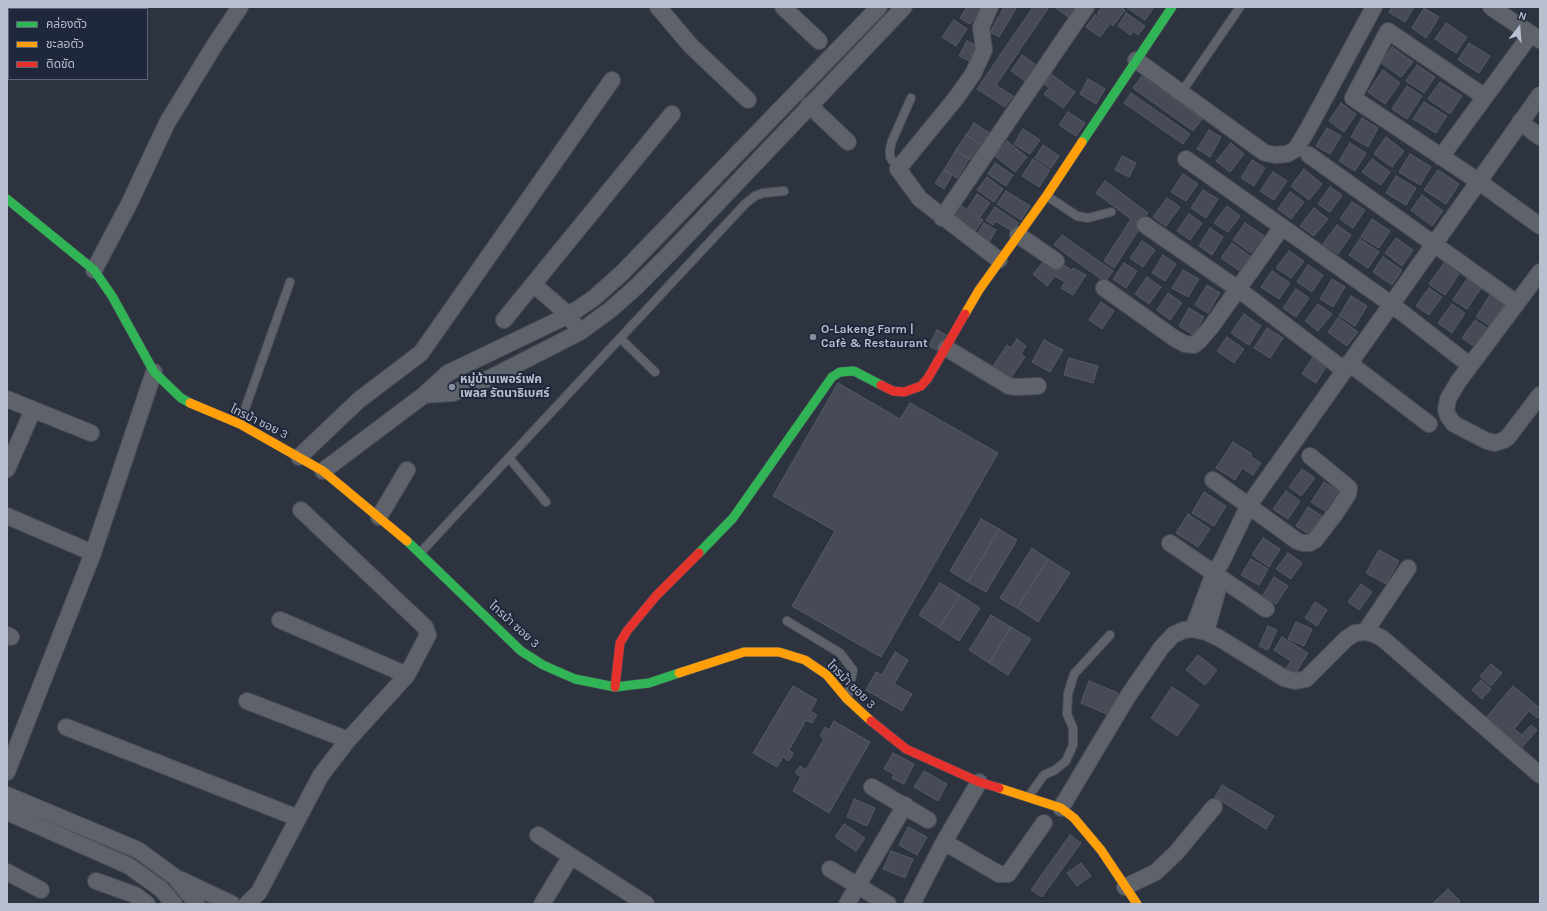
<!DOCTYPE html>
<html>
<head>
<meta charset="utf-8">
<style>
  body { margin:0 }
  #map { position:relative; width:1547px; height:911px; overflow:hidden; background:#2d333f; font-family:Karla,"Noto Sans Thai",sans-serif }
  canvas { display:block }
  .frame { position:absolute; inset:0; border:8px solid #b8bfcf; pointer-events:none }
  .legend { position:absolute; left:8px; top:8px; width:140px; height:72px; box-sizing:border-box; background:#1f283b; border:1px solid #5c6476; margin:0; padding:5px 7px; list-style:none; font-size:12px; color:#b8bfcf }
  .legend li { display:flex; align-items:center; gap:8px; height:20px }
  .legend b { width:20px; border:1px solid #5c6476 }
  .north { position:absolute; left:1499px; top:8px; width:40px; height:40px; -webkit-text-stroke:3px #1f283b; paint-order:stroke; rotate:17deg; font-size:11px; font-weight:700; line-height:16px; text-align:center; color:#b8bfcf }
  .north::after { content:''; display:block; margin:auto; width:14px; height:18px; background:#b8bfcf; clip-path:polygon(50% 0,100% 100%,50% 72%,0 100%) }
</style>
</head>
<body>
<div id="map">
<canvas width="1547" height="911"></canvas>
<div class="frame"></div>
<ul class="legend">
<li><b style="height:5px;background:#30b455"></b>คล่องตัว</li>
<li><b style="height:5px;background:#ff9f0a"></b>ชะลอตัว</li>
<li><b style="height:5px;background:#e5322d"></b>ติดขัด</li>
</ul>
<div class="north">N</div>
</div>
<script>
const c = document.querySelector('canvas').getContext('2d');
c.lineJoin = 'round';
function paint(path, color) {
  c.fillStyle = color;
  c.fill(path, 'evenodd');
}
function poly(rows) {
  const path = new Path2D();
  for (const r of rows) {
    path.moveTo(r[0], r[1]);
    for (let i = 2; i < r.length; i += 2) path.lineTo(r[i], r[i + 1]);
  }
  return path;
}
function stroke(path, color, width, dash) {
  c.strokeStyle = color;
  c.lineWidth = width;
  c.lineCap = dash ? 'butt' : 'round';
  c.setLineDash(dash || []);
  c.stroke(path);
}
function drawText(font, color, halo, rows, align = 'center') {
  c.font = font + ' Karla,"Noto Sans Thai",sans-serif';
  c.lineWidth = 4;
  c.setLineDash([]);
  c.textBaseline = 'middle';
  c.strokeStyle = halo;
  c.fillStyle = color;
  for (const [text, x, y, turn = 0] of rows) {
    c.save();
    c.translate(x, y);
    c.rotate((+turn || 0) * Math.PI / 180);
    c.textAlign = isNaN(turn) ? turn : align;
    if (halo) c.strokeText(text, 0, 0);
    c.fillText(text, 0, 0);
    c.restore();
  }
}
const building = poly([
  [967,7,978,7,984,11,977,23,973,20,970,24,960,18,967,7],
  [1004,7,1017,7,999,37,990,32,1004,7],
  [1033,7,1049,7,996,85,1013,96,1005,107,977,89,1033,7],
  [1055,7,1081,7,1071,19,1055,7],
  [1102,7,1120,7,1125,10,1113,26,1097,14,1102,7],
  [1126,7,1154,7,1145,20,1126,7],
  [1392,7,1414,7,1405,22,1389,12,1392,7],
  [1424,8,1439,17,1426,38,1412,28,1424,8],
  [1126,13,1145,26,1138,35,1133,31,1131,35,1118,26,1126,13],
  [1095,15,1109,25,1100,37,1086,27,1095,15],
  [954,20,967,29,956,46,942,37,954,20],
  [1446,23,1467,37,1456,53,1435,39,1446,23],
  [967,41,979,47,972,62,959,56,967,41],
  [1469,43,1490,56,1479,73,1458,60,1469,43],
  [1392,47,1413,62,1401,77,1381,63,1392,47],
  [1022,55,1039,67,1028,83,1011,71,1022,55],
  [1417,65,1435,77,1424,93,1406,81,1417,65],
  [1383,70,1400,83,1385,104,1368,92,1383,70],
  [1051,74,1075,92,1063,108,1044,94,1049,88,1044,84,1051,74],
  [1142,76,1202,119,1193,131,1133,88,1142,76],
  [1088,79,1105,89,1096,104,1080,94,1088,79],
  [1440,82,1462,96,1450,114,1428,99,1440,82],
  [1407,86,1422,96,1407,119,1392,109,1407,86],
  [1131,93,1190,134,1183,144,1124,103,1131,93],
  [1424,102,1447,116,1436,133,1413,119,1424,102],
  [1341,103,1356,114,1344,132,1329,121,1341,103],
  [1068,112,1085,123,1076,136,1059,125,1068,112],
  [1362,118,1378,128,1368,147,1351,137,1362,118],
  [974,123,993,135,985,147,966,135,974,123],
  [1327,128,1341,136,1330,154,1316,146,1327,128],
  [1023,129,1040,140,1030,154,1014,144,1023,129],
  [1209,130,1221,137,1210,157,1197,149,1209,130],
  [966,135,982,145,972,160,956,150,966,135],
  [1386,137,1404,151,1392,167,1374,154,1386,137],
  [1007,141,1027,157,1015,172,995,156,1007,141],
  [1231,143,1244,154,1230,172,1216,161,1231,143],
  [1350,143,1366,153,1355,171,1339,161,1350,143],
  [1043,145,1059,156,1051,168,1035,158,1043,145],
  [956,150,969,159,957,178,944,170,956,150],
  [1410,154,1431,167,1420,185,1399,172,1410,154],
  [1122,156,1136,163,1129,177,1115,170,1122,156],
  [1033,159,1050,170,1039,187,1022,176,1033,159],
  [1372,159,1390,172,1381,185,1362,172,1372,159],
  [1252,160,1265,168,1254,186,1241,178,1252,160],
  [995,163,1013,175,1006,186,988,174,995,163],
  [1304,169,1322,184,1309,200,1291,186,1304,169],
  [944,170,952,175,944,189,935,183,944,170],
  [1438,170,1459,184,1446,204,1424,190,1438,170],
  [1273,172,1287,181,1274,200,1260,191,1273,172],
  [1183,174,1198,184,1186,201,1171,192,1183,174],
  [1396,176,1416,188,1406,205,1386,193,1396,176],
  [987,177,1003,189,994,202,977,190,987,177],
  [1105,181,1148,213,1143,219,1145,220,1114,268,1104,261,1131,219,1096,193,1105,181],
  [1330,187,1342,195,1330,212,1318,204,1330,187],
  [1203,190,1218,199,1206,218,1191,208,1203,190],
  [1006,191,1030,206,1021,220,997,204,1006,191],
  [1290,192,1304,202,1291,219,1278,209,1290,192],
  [977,194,990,203,980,217,968,208,977,194],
  [1422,195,1443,211,1432,226,1411,210,1422,195],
  [1167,198,1180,207,1166,226,1153,217,1167,198],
  [1352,202,1365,210,1353,228,1340,219,1352,202],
  [960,205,983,220,972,235,950,220,960,205],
  [1227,206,1240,216,1228,232,1214,223,1227,206],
  [995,207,1019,223,1013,232,996,221,993,225,986,220,995,207],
  [1314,208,1328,219,1314,236,1300,226,1314,208],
  [1189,214,1202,223,1190,240,1177,231,1189,214],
  [1372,219,1390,231,1379,248,1361,237,1372,219],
  [984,223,996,230,988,244,976,236,984,223],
  [1245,223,1264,236,1251,253,1233,240,1245,223],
  [1337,225,1351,235,1338,254,1323,244,1337,225],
  [1210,228,1223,237,1212,255,1199,246,1210,228],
  [1062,235,1113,271,1105,282,1054,245,1062,235],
  [1396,238,1413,250,1402,266,1385,253,1396,238],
  [1360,239,1379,252,1368,268,1349,255,1360,239],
  [1142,241,1155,250,1143,267,1130,258,1142,241],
  [1232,243,1250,256,1240,271,1221,258,1232,243],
  [1289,251,1304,261,1291,278,1276,268,1289,251],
  [1163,255,1176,264,1165,281,1152,273,1163,255],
  [1383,257,1402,270,1392,285,1373,272,1383,257],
  [1044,261,1056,271,1061,264,1072,270,1073,268,1086,275,1073,295,1061,288,1065,282,1055,276,1047,286,1033,274,1044,261],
  [1124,263,1137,271,1126,288,1113,279,1124,263],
  [1444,263,1459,274,1445,295,1429,284,1444,263],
  [1308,265,1323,275,1312,292,1297,282,1308,265],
  [1183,270,1199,279,1188,297,1172,288,1183,270],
  [1272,271,1290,283,1279,299,1261,287,1272,271],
  [1147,277,1161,287,1149,304,1135,294,1147,277],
  [1332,279,1345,287,1333,307,1320,299,1332,279],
  [1467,279,1481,288,1467,309,1453,300,1467,279],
  [1207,285,1220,293,1208,313,1195,305,1207,285],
  [1429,288,1442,297,1429,315,1416,306,1429,288],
  [1296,289,1309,298,1296,317,1283,308,1296,289],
  [1168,293,1182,303,1170,320,1157,310,1168,293],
  [1490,295,1504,305,1490,326,1476,317,1490,295],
  [1351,296,1367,306,1355,326,1339,316,1351,296],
  [1101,302,1114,311,1102,329,1089,320,1101,302],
  [1318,304,1332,314,1318,331,1305,321,1318,304],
  [1452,304,1465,313,1452,333,1438,323,1452,304],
  [1189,308,1204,317,1193,335,1179,326,1189,308],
  [1244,314,1261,326,1249,345,1231,333,1244,314],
  [1338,318,1358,332,1347,346,1328,332,1338,318],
  [1475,320,1488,329,1475,347,1462,338,1475,320],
  [1267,328,1283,338,1270,358,1254,348,1267,328],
  [937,330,948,336,940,352,929,346,937,330],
  [1227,337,1244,349,1234,363,1217,351,1227,337],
  [1017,339,1026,346,1021,354,1025,357,1008,382,990,371,1007,345,1011,348,1017,339],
  [1044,340,1063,350,1050,372,1032,362,1044,340],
  [1313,357,1327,365,1316,383,1302,374,1313,357],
  [1069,358,1098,366,1093,383,1064,375,1069,358],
  [838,383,900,419,910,403,998,453,881,657,792,606,835,531,773,496,838,383],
  [1233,442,1252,454,1250,456,1261,463,1253,475,1242,468,1235,480,1216,468,1233,442],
  [1302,469,1315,478,1301,496,1289,487,1302,469],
  [1324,482,1338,491,1325,511,1311,502,1324,482],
  [1286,491,1300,501,1288,519,1273,509,1286,491],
  [1204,492,1226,506,1214,526,1192,513,1204,492],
  [1308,507,1322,516,1310,535,1296,526,1308,507],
  [1188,514,1210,529,1198,547,1176,533,1188,514],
  [981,519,999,529,968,582,950,571,981,519],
  [999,529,1017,540,986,592,968,582,999,529],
  [1263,538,1280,549,1269,567,1252,555,1263,538],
  [1032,548,1048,559,1017,608,1000,598,1032,548],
  [1379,550,1399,561,1386,584,1366,573,1379,550],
  [1288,553,1302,563,1291,579,1276,569,1288,553],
  [1048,559,1070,573,1038,622,1017,608,1048,559],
  [1251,559,1268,569,1259,585,1241,575,1251,559],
  [1274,577,1288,586,1276,604,1263,595,1274,577],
  [940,583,960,595,939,628,919,615,940,583],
  [1361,584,1372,592,1359,610,1348,602,1361,584],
  [960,595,980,608,959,641,939,628,960,595],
  [1315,602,1327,610,1317,626,1305,618,1315,602],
  [991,615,1011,627,989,663,969,650,991,615],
  [1296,622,1312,629,1304,646,1288,639,1296,622],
  [1268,626,1277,630,1268,650,1259,646,1268,626],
  [1011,627,1031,639,1008,675,989,663,1011,627],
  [1282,637,1308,653,1292,679,1283,673,1291,661,1274,650,1282,637],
  [895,652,908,660,894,684,912,694,902,711,866,690,876,672,882,675,895,652],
  [1198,655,1217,670,1205,685,1186,670,1198,655],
  [1491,664,1502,673,1491,686,1480,676,1491,664],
  [1481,680,1491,689,1482,699,1472,690,1481,680],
  [1089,681,1118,693,1109,715,1081,703,1089,681],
  [793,686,817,700,810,711,817,715,812,723,806,720,789,750,793,753,789,761,783,757,777,767,753,753,793,686],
  [1513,686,1540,708,1540,715,1537,718,1529,711,1514,729,1522,735,1531,725,1537,730,1520,750,1485,719,1513,686],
  [1172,687,1199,705,1177,736,1151,718,1172,687],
  [834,721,870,742,829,813,793,791,801,777,795,773,800,766,806,770,824,739,820,736,825,727,829,730,834,721],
  [893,753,914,764,904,784,892,778,894,774,884,769,893,753],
  [924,771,947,784,938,801,914,787,924,771],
  [1222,785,1274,816,1266,829,1215,797,1222,785],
  [854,799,875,808,867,826,847,817,854,799],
  [844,824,865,838,856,851,835,837,844,824],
  [908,827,927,837,917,855,899,845,908,827],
  [1070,835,1081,843,1042,897,1031,890,1070,835],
  [891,851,913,859,905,878,883,869,891,851],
  [1081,863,1091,876,1077,886,1067,873,1081,863],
  [1448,889,1460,901,1457,904,1432,904,1448,889]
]);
const lane = poly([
  [1181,93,1240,7],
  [898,169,890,157,890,149,892,141,911,98],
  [1047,196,1077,216,1088,218,1111,212],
  [620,338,655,372],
  [240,423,290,282],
  [509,458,546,502],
  [421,552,745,204,755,196,763,193,784,191],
  [787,621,840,653,853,670,848,695],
  [1028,797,1044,775,1055,770,1066,761,1073,745,1073,728,1067,714,1068,694,1074,674,1110,635]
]);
const street = poly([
  [658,7,691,46,748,100],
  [783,7,819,41],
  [990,7,981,27,984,50,973,74,956,98,898,169,920,199,999,260],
  [1491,7,1540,40],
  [1136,60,1265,153,1276,155,1287,154,1296,149,1308,129,1374,7],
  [1485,97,1388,31,1353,98,1478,181,1540,226],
  [809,105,848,142],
  [1520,122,1540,137],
  [1309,155,1511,299],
  [1441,157,1531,34],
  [1186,159,1391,304,1463,360],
  [942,218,1086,7],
  [1145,225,1238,289,1344,370],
  [1018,235,1056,261],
  [94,270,129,204,167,123,214,46,240,7],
  [1540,272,1458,382,1448,399,1446,410,1448,416,1454,424,1487,441,1495,443,1504,440,1508,437,1540,395],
  [534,285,569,315,573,322],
  [1104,288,1174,338,1185,344,1194,345,1199,341,1211,327,1282,227],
  [504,320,672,114],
  [946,348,1009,386,1017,387,1038,386],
  [1349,363,1429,424],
  [424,395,453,393,490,378,580,332,610,310,635,288,671,252,904,7],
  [7,399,91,433],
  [299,457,359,400,421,353,612,80],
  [7,469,33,410],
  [323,471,424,395,448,373,569,315,594,298,622,273,879,7],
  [1213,480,1297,541,1303,543,1310,543,1315,540,1335,514,1348,494,1349,488,1310,456],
  [7,516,93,553],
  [379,517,407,470],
  [1170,543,1266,609],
  [280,620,407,675],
  [1193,629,1214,573,1222,561,1249,505,1540,95],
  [1206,632,1217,592],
  [1365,632,1408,568],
  [7,635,11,637],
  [247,701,348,740],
  [66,727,298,818],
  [7,772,93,553,154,372],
  [872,787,928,820],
  [7,795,138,850,175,877,197,904],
  [1061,808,1128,696,1161,648,1173,635,1184,630,1193,629,1206,632,1219,638,1284,678,1295,681,1306,679,1346,639,1355,633,1365,632,1373,634,1382,638,1540,775],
  [7,812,129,866,161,889,174,904],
  [538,835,646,904],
  [944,842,999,874,1008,874,1044,823],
  [830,869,888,904],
  [7,872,41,890],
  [179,879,232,904],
  [96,881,135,895,147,904],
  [1125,887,1156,872,1176,853,1214,807],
  [247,904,259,892,321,775,348,740,407,675,428,635,425,627,301,510],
  [542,904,571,856],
  [847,904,905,805],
  [912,904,944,842,979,782]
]);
const fast = poly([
  [1082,142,1172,7],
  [7,199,94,270,112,296,154,372,181,398,190,403],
  [407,541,521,651,543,665,575,679,615,687,649,683,679,673],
  [699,553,733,518,832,377,840,372,854,371,881,385]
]);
const slow = poly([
  [965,314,979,290,1047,195,1082,142],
  [190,403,240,424,323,471,407,541],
  [679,673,744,652,779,652,805,660,827,675,847,699,871,721],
  [999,788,1061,808,1074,818,1101,850,1137,904]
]);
const jam = poly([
  [881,385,893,391,904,392,921,386,928,378,965,314],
  [615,687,620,643,627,631,656,596,699,553],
  [871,721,906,749,979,782,999,788]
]);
const markers = [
  [813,337,4,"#878e9d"],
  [452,387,4,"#878e9d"]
];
const poiNames = [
  ["O-Lakeng Farm |",821,330],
  ["Cafè & Restaurant",821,344],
  ["หมู่บ้านเพอร์เฟค",460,380],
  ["เพลส รัตนาธิเบศร์",460,394]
];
const streetNames = [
  ["ไทรม้า ซอย 3",259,422,26],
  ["ไทรม้า ซอย 3",514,625,42],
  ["ไทรม้า ซอย 3",851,685,45]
];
paint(building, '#464b56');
stroke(building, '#555b66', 1);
stroke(lane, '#4a4e57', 10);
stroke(street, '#4a4e57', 18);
stroke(fast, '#4a4e57', 10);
stroke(slow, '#4a4e57', 10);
stroke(jam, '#4a4e57', 10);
stroke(lane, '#5e626b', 8);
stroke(street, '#5e626b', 16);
stroke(fast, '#30b455', 9);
stroke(slow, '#ff9f0a', 9);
stroke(jam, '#e5322d', 9);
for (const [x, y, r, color] of markers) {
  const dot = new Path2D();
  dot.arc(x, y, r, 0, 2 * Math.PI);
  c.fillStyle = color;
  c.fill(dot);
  stroke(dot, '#1f283b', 1.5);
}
drawText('bold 12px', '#b8bfcf', '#1f283b', poiNames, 'left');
drawText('12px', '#b8bfcf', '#1f283b', streetNames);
</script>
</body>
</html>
